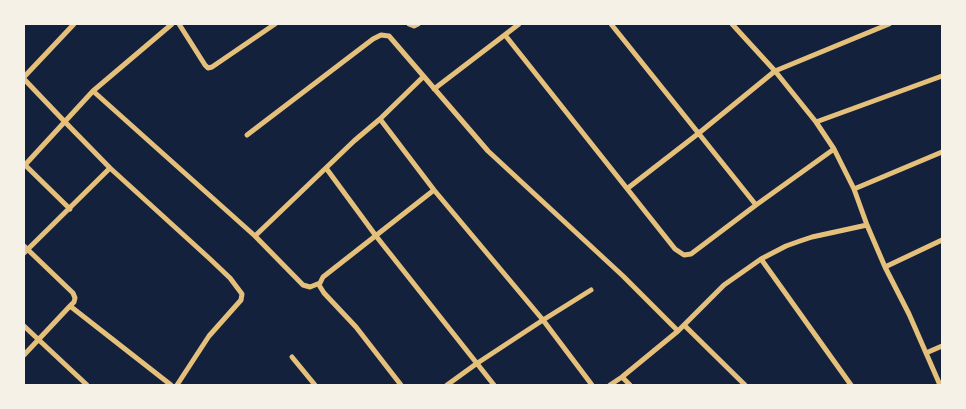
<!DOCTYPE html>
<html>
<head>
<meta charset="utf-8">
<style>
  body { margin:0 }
  #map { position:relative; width:966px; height:409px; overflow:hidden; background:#14213d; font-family:Quicksand,sans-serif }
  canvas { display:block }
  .frame { position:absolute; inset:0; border:25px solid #f6f1e7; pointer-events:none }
</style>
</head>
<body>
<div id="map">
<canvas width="966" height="409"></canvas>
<div class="frame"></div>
</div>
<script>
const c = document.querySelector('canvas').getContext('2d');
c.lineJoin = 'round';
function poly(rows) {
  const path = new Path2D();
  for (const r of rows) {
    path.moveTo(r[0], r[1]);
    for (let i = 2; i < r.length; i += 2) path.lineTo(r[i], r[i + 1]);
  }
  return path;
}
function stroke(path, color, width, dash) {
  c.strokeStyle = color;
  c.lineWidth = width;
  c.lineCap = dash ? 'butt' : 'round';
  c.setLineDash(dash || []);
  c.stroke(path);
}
const minor = poly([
  [179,24,205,65,208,68,212,67,275,24],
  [409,24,414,26,418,24],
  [611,24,756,205],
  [732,24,775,71,816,122,834,149,854,189,867,225,885,267,909,314,940,385],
  [505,35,675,249,684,255,691,254,756,205,834,149],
  [24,77,74,24],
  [24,79,65,122,110,168,210,259,230,278,242,294,241,300,209,336,177,385],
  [434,89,519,24],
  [93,91,255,236,303,285,310,287,320,283],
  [380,119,434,190,543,320,592,385],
  [816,122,942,76],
  [247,135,373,39,381,35,389,36,488,151,623,276,678,331],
  [24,164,70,209],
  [24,166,93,91,172,24],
  [326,168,376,236,494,385],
  [628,188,699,133,775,71,889,24],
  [854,189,942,152],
  [255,236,354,141,380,119,423,77],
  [24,246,73,293,75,298,74,302,70,306,24,355],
  [24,253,110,168],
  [761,259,851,385],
  [885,267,942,240],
  [70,306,171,385],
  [684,325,745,385],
  [24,326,87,385],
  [926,353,942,346],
  [292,357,315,385],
  [622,377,630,385],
  [401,385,356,327,324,293,319,285,323,277,434,190],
  [447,385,476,364,543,320,591,290],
  [610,385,622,377,678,331,724,285,761,259,786,246,800,241,812,237,867,225]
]);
stroke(minor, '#e5c07b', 5);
</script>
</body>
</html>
